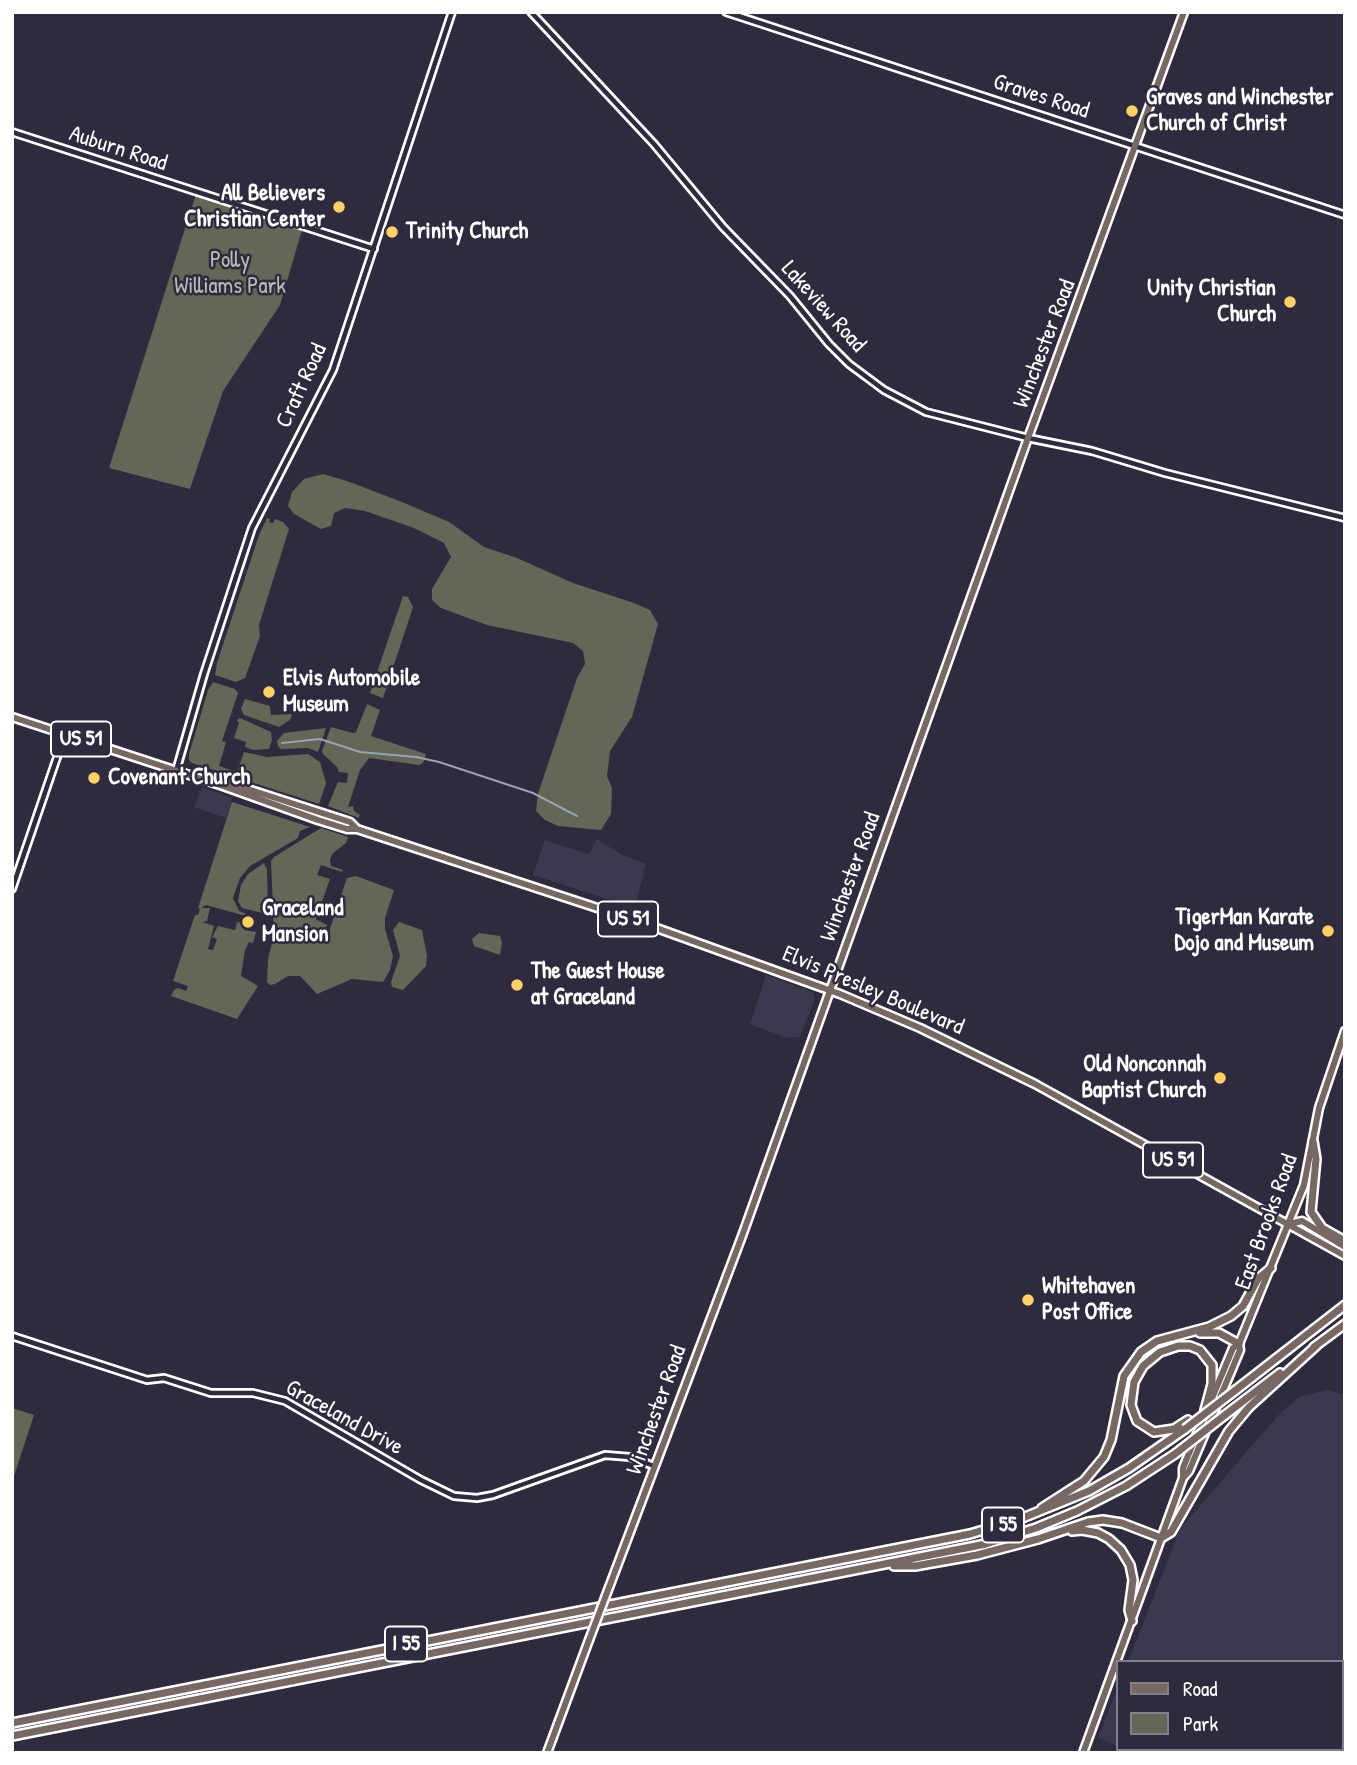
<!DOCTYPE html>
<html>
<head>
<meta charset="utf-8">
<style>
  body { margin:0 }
  #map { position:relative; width:1357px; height:1765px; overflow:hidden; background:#2f2a3d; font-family:"Patrick Hand",sans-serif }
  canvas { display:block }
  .frame { position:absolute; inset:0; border:14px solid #fff; pointer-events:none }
  .legend { position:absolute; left:1116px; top:1660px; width:228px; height:91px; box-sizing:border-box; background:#2f2a3d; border:2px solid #827f8b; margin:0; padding:9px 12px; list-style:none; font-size:21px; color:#fff }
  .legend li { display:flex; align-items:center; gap:14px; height:35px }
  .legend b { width:35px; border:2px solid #827f8b }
</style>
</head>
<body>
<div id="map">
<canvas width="1357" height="1765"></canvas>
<div class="frame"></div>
<ul class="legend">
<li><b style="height:9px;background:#776864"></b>Road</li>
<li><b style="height:19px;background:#646658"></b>Park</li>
</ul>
</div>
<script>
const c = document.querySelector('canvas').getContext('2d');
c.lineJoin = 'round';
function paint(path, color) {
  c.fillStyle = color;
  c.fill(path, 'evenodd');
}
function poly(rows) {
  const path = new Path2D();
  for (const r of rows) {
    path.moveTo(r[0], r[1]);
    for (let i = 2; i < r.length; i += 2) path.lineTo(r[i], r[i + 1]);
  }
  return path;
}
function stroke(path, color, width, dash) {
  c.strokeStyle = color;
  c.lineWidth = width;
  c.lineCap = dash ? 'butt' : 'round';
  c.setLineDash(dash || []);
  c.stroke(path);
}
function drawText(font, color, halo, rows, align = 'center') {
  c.font = font + ' "Patrick Hand",sans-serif';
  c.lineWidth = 5;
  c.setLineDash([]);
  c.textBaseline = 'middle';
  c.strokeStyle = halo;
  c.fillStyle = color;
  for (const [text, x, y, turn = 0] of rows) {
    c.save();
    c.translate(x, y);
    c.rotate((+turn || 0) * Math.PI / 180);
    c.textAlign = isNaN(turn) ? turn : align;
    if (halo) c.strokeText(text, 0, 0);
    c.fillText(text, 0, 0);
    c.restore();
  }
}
const built = poly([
  [202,787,232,798,226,818,194,807],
  [597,839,622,855,646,864,635,908,533,875,545,840,589,854],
  [766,975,813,992,815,999,800,1037,787,1038,750,1024],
  [1327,1390,1345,1395,1345,1753,1312,1753,1303,1749,1341,1749,1341,1662,1128,1662,1180,1529,1282,1411,1301,1396],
  [1117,1690,1117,1746,1098,1738]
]);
const green = poly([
  [196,194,302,230,280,305,223,391,190,489,109,468],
  [323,474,347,481,402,502,449,522,484,547,517,558,573,583,634,603,650,610,658,624,632,717,610,751,607,776,612,788,611,814,601,830,558,826,545,820,536,811,538,794,551,755,577,678,585,664,583,651,573,643,487,625,441,608,432,600,432,589,451,557,444,543,414,528,365,511,345,508,334,513,331,526,321,529,294,514,288,506,292,492,304,479],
  [267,518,270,519,269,522,273,523,275,519,283,522,289,529,259,625,260,636,245,678,236,682,215,675,217,663,259,535],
  [403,596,408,597,413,607,383,698,370,693],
  [213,682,235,689,238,693,222,741,226,742,219,766,237,772,244,752,267,757,308,754,320,762,326,783,319,804,192,763,189,760,189,754,208,690],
  [245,699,270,706,271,715,292,714,290,720,279,727,244,715,241,709],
  [367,704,380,710,371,736,426,754,423,763,419,765,369,758,360,770,348,807,353,806,354,811,360,815,359,818,328,806,338,782,347,783,348,773,339,772,337,767,323,754,322,751,331,727,353,733,356,732],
  [240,718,271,732,272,740,269,749,253,750,245,747,246,742,234,738,239,723,237,720],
  [326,728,318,752,308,748,281,749,278,746,277,741,284,733],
  [232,802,310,827,300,831,298,838,250,866,240,878,233,898,239,911,247,914,246,916,206,905,201,908,210,908,207,921,202,922,214,926,208,949,213,950,217,939,212,937,218,926,235,930,237,922,242,923,244,930,256,932,253,943,249,942,245,950,241,976,258,986,237,1019,171,996,174,990,178,988,186,991,188,986,173,981,195,915,198,915,200,909,198,908],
  [321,828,348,837,346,843,332,854,330,860,331,866,343,870,342,872,321,865,317,875,330,879,316,919,327,925,323,940,326,941,347,878,356,876,394,890,385,918,385,929,393,956,390,970,383,982,352,979,317,994,300,976,288,976,275,984,270,985,267,982,268,959,273,939,283,938,274,934,271,861,274,857],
  [264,863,267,869,268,908,262,913,242,908,238,901,241,885,248,874],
  [399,922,422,930,427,956,426,966,403,990,392,987,391,982,400,956,393,930],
  [479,933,500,936,502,943,500,955,474,946,472,939],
  [12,1408,34,1415,12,1482]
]);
const stream = poly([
  [282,743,320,739,360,752,416,757,439,762,533,793,577,816]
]);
const minor = poly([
  [531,12,654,144,723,227,790,296,829,344,849,364,884,390,926,412,1028,438,1092,451,1165,473,1345,518],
  [726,12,1345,215],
  [12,132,374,249],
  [176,771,204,674,252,528,333,370,452,12],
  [12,889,65,734],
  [12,1336,147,1380,164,1378,211,1393,253,1393,285,1401,421,1480,454,1496,477,1498,493,1495,605,1455,630,1457,654,1466]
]);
const major = poly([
  [12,717,223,786,318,820,347,829,357,829,637,921,840,994,920,1028,1035,1084,1345,1256],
  [224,785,232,784,350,822,357,829],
  [1289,1224,1302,1221,1345,1247],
  [1210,1403,1233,1348,1239,1344],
  [1183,1478,1189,1471,1240,1350,1239,1344,1304,1185,1319,1108,1345,1031],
  [608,1590,742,1236,1028,438,1184,12],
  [547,1753,589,1640],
  [1083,1753,1183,1478,1183,1468,1203,1419]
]);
const highway = poly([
  [1313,1141,1316,1159,1311,1212,1322,1228,1345,1241],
  [1200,1333,1219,1333,1239,1344],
  [1314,1347,1345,1324],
  [1237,1389,1345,1305],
  [1225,1415,1280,1373],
  [1188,1420,1174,1429,1154,1432,1137,1421,1131,1405,1134,1382,1143,1366,1160,1352,1178,1346,1190,1346,1200,1350,1212,1365,1212,1384,1202,1421],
  [1042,1508,1084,1481,1104,1457,1111,1440,1124,1376,1141,1352,1157,1341,1209,1327,1231,1316,1243,1306,1258,1279,1271,1268],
  [1072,1531,1082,1530,1098,1533,1109,1539,1121,1550,1130,1565,1133,1580,1129,1610,1132,1621],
  [894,1566,915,1566,977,1555,1038,1539,1088,1522,1103,1520,1122,1523,1161,1538,1171,1532,1229,1431,1249,1407,1316,1346],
  [12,1723,970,1534,1020,1519,1089,1491,1129,1468,1185,1429],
  [12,1736,986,1544,1036,1528,1077,1511,1126,1486,1175,1454]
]);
const majorBridge = poly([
  [589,1640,608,1590]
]);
const highwayBridge = poly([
  [1185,1429,1237,1389],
  [1175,1454,1225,1415]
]);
const markers = [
  [1132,111,7,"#ffd166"],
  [339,207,7,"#ffd166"],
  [392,232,7,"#ffd166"],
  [1290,302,7,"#ffd166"],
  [269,692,7,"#ffd166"],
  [94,778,7,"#ffd166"],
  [248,922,7,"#ffd166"],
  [1328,931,7,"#ffd166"],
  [517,985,7,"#ffd166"],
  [1220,1078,7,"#ffd166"],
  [1028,1300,7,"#ffd166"]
];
const shields = [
  [81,739,60],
  [628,919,60],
  [1173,1160,60],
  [1003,1525,42],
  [406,1644,42]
];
const shieldNames = [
  ["US 51",81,739],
  ["US 51",628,919],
  ["US 51",1173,1160],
  ["I 55",1003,1525],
  ["I 55",406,1644]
];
const streetNames = [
  ["Graves Road",1041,97,18],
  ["Auburn Road",118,149,18],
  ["Lakeview Road",823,307,48],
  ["Winchester Road",1045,344,-69],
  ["Craft Road",302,386,-65],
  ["Winchester Road",851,877,-70],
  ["Elvis Presley Boulevard",873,991,23],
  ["East Brooks Road",1267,1222,-70],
  ["Winchester Road",657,1410,-70],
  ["Graceland Drive",344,1418,29]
];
const poiNames = [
  ["Graves and Winchester",1146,98],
  ["Church of Christ",1146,124],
  ["All Believers",325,194,"right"],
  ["Christian Center",325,220,"right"],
  ["Trinity Church",406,232],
  ["Unity Christian",1276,289,"right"],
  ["Church",1276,315,"right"],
  ["Elvis Automobile",283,679],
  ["Museum",283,705],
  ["Covenant Church",108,778],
  ["Graceland",262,909],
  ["Mansion",262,935],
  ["TigerMan Karate",1314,918,"right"],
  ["Dojo and Museum",1314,944,"right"],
  ["The Guest House",531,972],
  ["at Graceland",531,998],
  ["Old Nonconnah",1206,1065,"right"],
  ["Baptist Church",1206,1091,"right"],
  ["Whitehaven",1042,1287],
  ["Post Office",1042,1313]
];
const parkNames = [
  ["Polly",230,261],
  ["Williams Park",230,287]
];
paint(built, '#3b394f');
paint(green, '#646658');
stroke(stream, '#97a4b0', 2);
stroke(minor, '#fff', 10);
stroke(major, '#fff', 11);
stroke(highway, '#fff', 12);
stroke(minor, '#2f2a3d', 4.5);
stroke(major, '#776864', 6);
stroke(highway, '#776864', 7);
stroke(majorBridge, '#fff', 11, []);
stroke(highwayBridge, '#fff', 12, []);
stroke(majorBridge, '#776864', 6);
stroke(highwayBridge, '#776864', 7);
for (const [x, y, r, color] of markers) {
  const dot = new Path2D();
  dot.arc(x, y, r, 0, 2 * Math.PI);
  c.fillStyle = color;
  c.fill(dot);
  stroke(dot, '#2f2a3d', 2.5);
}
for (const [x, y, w] of shields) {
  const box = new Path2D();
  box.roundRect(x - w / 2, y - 17.5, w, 35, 5);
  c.fillStyle = '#2f2a3d';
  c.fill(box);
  stroke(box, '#fff', 2);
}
drawText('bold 21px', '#fff', null, shieldNames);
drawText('23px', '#fff', '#2f2a3d', streetNames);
drawText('bold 23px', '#fff', '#2f2a3d', poiNames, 'left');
drawText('23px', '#b9bab4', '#2f2a3d', parkNames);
</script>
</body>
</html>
